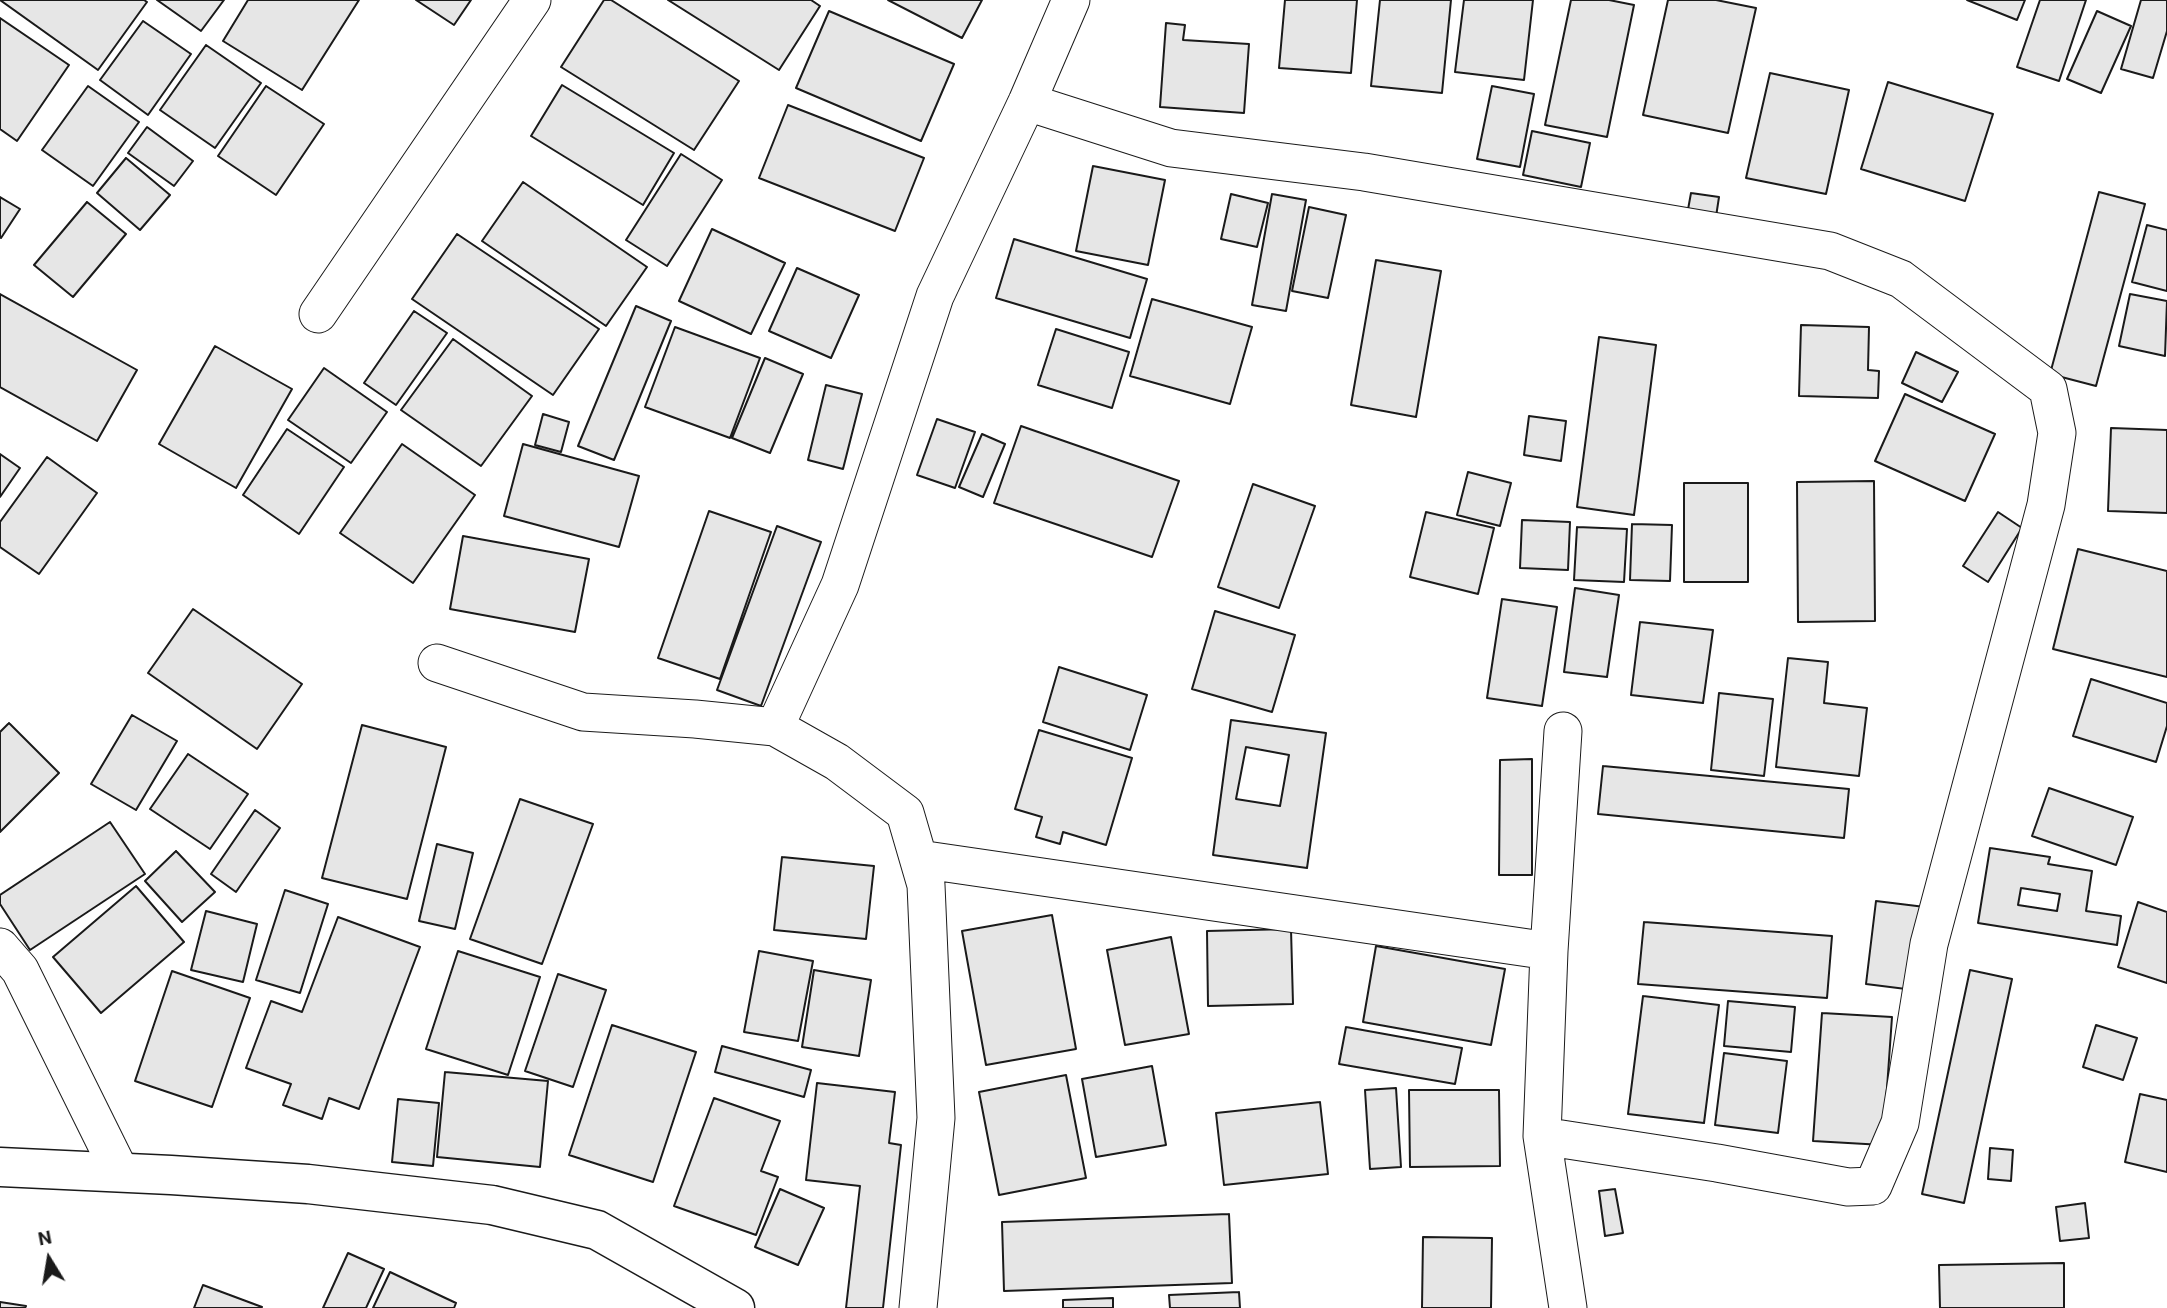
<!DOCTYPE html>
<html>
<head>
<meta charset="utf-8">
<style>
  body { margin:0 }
  #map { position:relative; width:2167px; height:1308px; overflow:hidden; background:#fff; font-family:Roboto,sans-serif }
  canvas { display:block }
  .north { position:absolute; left:14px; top:1224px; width:70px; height:70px; -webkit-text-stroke:5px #fff; paint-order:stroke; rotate:349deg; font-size:19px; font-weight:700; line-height:28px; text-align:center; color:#1a1a1a }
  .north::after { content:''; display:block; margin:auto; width:24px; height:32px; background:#1a1a1a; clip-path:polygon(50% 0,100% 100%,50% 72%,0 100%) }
</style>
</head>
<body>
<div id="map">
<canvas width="2167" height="1308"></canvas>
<div class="north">N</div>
</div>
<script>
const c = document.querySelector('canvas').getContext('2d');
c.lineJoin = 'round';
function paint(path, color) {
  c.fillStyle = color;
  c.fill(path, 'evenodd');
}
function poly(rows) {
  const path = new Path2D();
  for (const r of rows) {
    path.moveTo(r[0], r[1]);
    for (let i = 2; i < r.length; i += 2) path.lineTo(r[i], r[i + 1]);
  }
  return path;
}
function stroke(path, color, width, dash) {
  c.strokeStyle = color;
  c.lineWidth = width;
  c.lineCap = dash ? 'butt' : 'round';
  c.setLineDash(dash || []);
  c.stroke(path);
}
const building = poly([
  [0,0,144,0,147,2,98,70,0,0],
  [157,0,224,0,201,31,157,0],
  [248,0,359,0,302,90,223,41,248,0],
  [416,0,471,0,454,25,416,0],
  [604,0,611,0,739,81,694,150,561,67,604,0],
  [668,0,811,0,820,6,779,70,668,0],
  [888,0,982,0,962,38,888,0],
  [1285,0,1357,0,1351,73,1279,68,1285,0],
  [1380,0,1451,0,1442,93,1371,86,1380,0],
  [1464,0,1533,0,1524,80,1455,72,1464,0],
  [1571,0,1609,0,1634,5,1607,137,1545,125,1571,0],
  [1668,0,1716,0,1756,8,1728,133,1643,115,1668,0],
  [1967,0,2025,0,2017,20,1967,0],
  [2040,0,2086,0,2059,81,2017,67,2040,0],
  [2141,0,2167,0,2167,31,2153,78,2121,69,2141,0],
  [829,11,954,64,921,141,796,88,829,11],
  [2097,11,2131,26,2101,93,2067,79,2097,11],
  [0,18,69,65,17,141,0,129,0,18],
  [143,21,191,54,148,115,100,80,143,21],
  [1166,23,1185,25,1183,40,1249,44,1244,113,1160,107,1166,23],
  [206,45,261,83,215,148,160,110,206,45],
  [1770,73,1849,90,1826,194,1746,178,1770,73],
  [1888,82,1993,114,1965,201,1861,169,1888,82],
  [562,85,674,153,643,205,531,136,562,85],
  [88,86,139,122,93,186,42,150,88,86],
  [266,86,324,124,276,195,218,156,266,86],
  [1492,86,1534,94,1520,167,1477,159,1492,86],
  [788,105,924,158,895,231,759,178,788,105],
  [147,127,193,161,174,186,128,153,147,127],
  [1532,131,1590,143,1581,187,1523,175,1532,131],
  [681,154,722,180,667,266,626,240,681,154],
  [126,158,170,195,140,230,97,193,126,158],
  [1093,166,1165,180,1148,265,1076,251,1093,166],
  [523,182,647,267,606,326,482,241,523,182],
  [2099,192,2145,204,2096,386,2050,374,2099,192],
  [1691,193,1719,197,1714,230,1685,226,1691,193],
  [1231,194,1268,203,1257,247,1221,239,1231,194],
  [1272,194,1306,200,1286,311,1252,305,1272,194],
  [0,197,20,209,1,238,0,237,0,197],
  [87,202,126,234,73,297,34,265,87,202],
  [1309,207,1346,215,1328,298,1292,291,1309,207],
  [2147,225,2167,230,2167,291,2132,282,2147,225],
  [712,229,785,263,751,334,679,301,712,229],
  [457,234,599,329,553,395,412,299,457,234],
  [1014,239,1147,279,1130,338,996,298,1014,239],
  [1376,260,1441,271,1416,417,1351,405,1376,260],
  [797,268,859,295,831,358,769,331,797,268],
  [0,294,137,370,97,441,0,387,0,294],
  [2130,294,2167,301,2165,356,2119,346,2130,294],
  [1152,299,1252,327,1230,404,1130,376,1152,299],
  [636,306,671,321,614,460,578,446,636,306],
  [414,311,447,333,396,405,364,383,414,311],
  [1801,325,1869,327,1868,370,1879,371,1878,398,1799,396,1801,325],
  [675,327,760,358,730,438,645,407,675,327],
  [1056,329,1129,352,1112,408,1038,385,1056,329],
  [1599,337,1656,345,1634,515,1577,507,1599,337],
  [453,339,532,396,481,466,401,410,453,339],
  [215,346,292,389,236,488,159,444,215,346],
  [1916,352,1958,372,1942,402,1902,383,1916,352],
  [765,358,803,374,770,453,732,438,765,358],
  [324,368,387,412,351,463,288,420,324,368],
  [826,385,862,394,843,469,808,460,826,385],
  [1905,394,1995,434,1965,501,1875,461,1905,394],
  [543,414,569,422,561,452,535,445,543,414],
  [1529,416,1566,421,1561,461,1524,455,1529,416],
  [937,419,975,432,955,488,917,475,937,419],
  [1021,426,1179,481,1152,557,994,503,1021,426],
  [2111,428,2167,430,2167,513,2108,511,2111,428],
  [287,429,344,467,299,534,243,495,287,429],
  [982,434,1005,444,983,497,959,487,982,434],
  [402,444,475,495,413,583,340,533,402,444],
  [523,444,639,476,619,547,504,516,523,444],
  [0,454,20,468,0,497,0,454],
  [47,457,97,493,39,574,0,547,0,522,47,457],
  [1468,472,1511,483,1500,526,1457,515,1468,472],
  [1874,481,1875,621,1798,622,1797,482,1874,481],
  [1684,483,1748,483,1748,582,1684,582,1684,483],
  [1253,484,1315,506,1279,608,1218,587,1253,484],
  [709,511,771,532,720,679,658,658,709,511],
  [1426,512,1494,528,1478,594,1410,577,1426,512],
  [1998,512,2022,528,1988,582,1963,566,1998,512],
  [1522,520,1570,522,1568,570,1520,568,1522,520],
  [1632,524,1672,525,1670,581,1630,580,1632,524],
  [777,526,821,542,761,706,717,690,777,526],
  [1577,527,1627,529,1624,582,1574,580,1577,527],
  [463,536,589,559,575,632,450,609,463,536],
  [2078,549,2167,571,2167,677,2053,649,2078,549],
  [1575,588,1619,595,1607,677,1564,672,1575,588],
  [1502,599,1557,607,1542,706,1487,698,1502,599],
  [193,609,302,684,257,749,148,673,193,609],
  [1215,611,1295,635,1272,712,1192,689,1215,611],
  [1640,622,1713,630,1703,703,1631,695,1640,622],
  [1788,658,1828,662,1824,703,1867,708,1859,776,1776,767,1788,658],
  [1059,667,1147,695,1130,750,1043,722,1059,667],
  [2091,679,2167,703,2167,726,2156,762,2073,736,2091,679],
  [1719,693,1773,699,1764,776,1711,770,1719,693],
  [132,715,177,741,136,810,91,784,132,715],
  [1231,720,1326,733,1307,868,1213,855,1231,720],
  [1246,747,1289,755,1280,806,1236,799,1246,747],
  [9,723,59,773,0,832,0,732,9,723],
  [362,725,446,747,407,899,322,878,362,725],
  [1039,730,1132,758,1106,845,1063,832,1060,844,1036,837,1042,817,1015,809,1039,730],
  [188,754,248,794,210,849,150,809,188,754],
  [1532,759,1532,875,1499,875,1500,760,1532,759],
  [1603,766,1849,789,1844,838,1598,814,1603,766],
  [2049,788,2133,817,2116,865,2032,836,2049,788],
  [520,799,593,824,542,964,470,939,520,799],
  [255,810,280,828,236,892,211,874,255,810],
  [110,822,145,874,30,950,0,904,0,895,110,822],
  [437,844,473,853,455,929,419,921,437,844],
  [1990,848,2050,857,2048,864,2092,871,2086,911,2121,916,2117,945,1978,923,1990,848],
  [2021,888,2060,894,2057,911,2018,905,2021,888],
  [176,851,215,892,182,922,145,881,176,851],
  [782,857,874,866,866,939,774,930,782,857],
  [136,886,184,942,101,1013,53,957,136,886],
  [285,890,328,904,300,993,256,980,285,890],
  [1876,901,1925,907,1914,990,1866,984,1876,901],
  [2138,902,2167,912,2167,983,2118,967,2138,902],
  [206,911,257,924,243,982,191,970,206,911],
  [1052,915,1076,1049,986,1065,962,931,1052,915],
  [338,917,420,947,359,1109,329,1098,322,1119,283,1105,291,1084,246,1068,271,1001,302,1012,338,917],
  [1644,922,1832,936,1827,998,1638,984,1644,922],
  [1291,929,1293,1004,1208,1006,1207,931,1291,929],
  [1171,937,1189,1034,1125,1045,1107,950,1171,937],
  [1376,946,1505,969,1491,1045,1363,1022,1376,946],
  [458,951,540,977,508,1075,426,1049,458,951],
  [759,951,813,961,798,1041,744,1032,759,951],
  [814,970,871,980,859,1056,802,1047,814,970],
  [1970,970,2012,979,1964,1203,1922,1194,1970,970],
  [172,971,250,998,212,1107,135,1081,172,971],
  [558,974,606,990,573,1087,525,1071,558,974],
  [1643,996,1719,1005,1704,1123,1628,1114,1643,996],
  [1728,1001,1795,1007,1791,1052,1724,1046,1728,1001],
  [1822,1013,1892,1017,1883,1145,1813,1141,1822,1013],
  [612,1025,696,1052,653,1182,569,1155,612,1025],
  [2096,1025,2137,1038,2123,1080,2083,1067,2096,1025],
  [1346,1027,1462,1048,1455,1084,1339,1064,1346,1027],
  [722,1046,811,1070,804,1097,715,1072,722,1046],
  [1724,1053,1787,1061,1778,1133,1715,1125,1724,1053],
  [1152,1066,1166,1145,1096,1157,1082,1079,1152,1066],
  [445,1072,548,1081,540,1167,437,1157,445,1072],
  [1066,1075,1086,1178,999,1195,979,1092,1066,1075],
  [817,1083,895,1092,889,1143,901,1145,883,1308,846,1308,860,1186,806,1180,817,1083],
  [1396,1088,1401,1167,1370,1169,1365,1090,1396,1088],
  [1409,1090,1499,1090,1500,1166,1410,1167,1409,1090],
  [2140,1094,2167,1100,2167,1172,2125,1162,2140,1094],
  [714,1098,780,1121,761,1171,778,1177,756,1235,674,1206,714,1098],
  [398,1099,439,1103,433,1166,392,1162,398,1099],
  [1320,1102,1328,1174,1224,1185,1216,1113,1320,1102],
  [1990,1148,2013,1150,2011,1181,1988,1179,1990,1148],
  [780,1189,824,1208,798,1265,755,1247,780,1189],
  [1615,1189,1623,1233,1605,1236,1599,1191,1615,1189],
  [2085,1203,2089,1238,2060,1241,2056,1207,2085,1203],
  [1229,1214,1232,1283,1004,1291,1002,1222,1229,1214],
  [1423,1237,1492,1238,1491,1308,1422,1308,1423,1237],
  [348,1253,384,1269,366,1308,323,1308,348,1253],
  [2064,1263,2064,1308,1940,1308,1939,1265,2064,1263],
  [390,1272,456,1303,454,1308,373,1308,390,1272],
  [203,1285,262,1307,261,1308,194,1308,203,1285],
  [1239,1292,1240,1308,1170,1308,1169,1295,1239,1292],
  [1113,1298,1113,1308,1063,1308,1063,1300,1113,1298],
  [0,1302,26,1306,25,1308,0,1308,0,1302]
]);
const minor = poly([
  [1027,102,1171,148,1364,172,1830,251,1901,279,2048,389,2057,433,2046,505,1929,944,1900,1123,1873,1186,1848,1187,1717,1163,1542,1136],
  [318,314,532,0],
  [437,663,583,712,695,719,775,727,837,762,905,813,926,885,936,1118,918,1308],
  [775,727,840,585,935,296,1027,102,1071,0],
  [1563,731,1549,951,1542,1136,1568,1308],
  [919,859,1549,951],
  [0,947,20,970,120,1172]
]);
const tertiary = poly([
  [0,1167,171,1175,308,1184,492,1205,597,1230,735,1308]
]);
paint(building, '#e6e6e6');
stroke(building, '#1a1a1a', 2);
stroke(minor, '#1a1a1a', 39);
stroke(tertiary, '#1a1a1a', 41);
stroke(minor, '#fff', 37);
stroke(tertiary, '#fff', 38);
</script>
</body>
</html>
